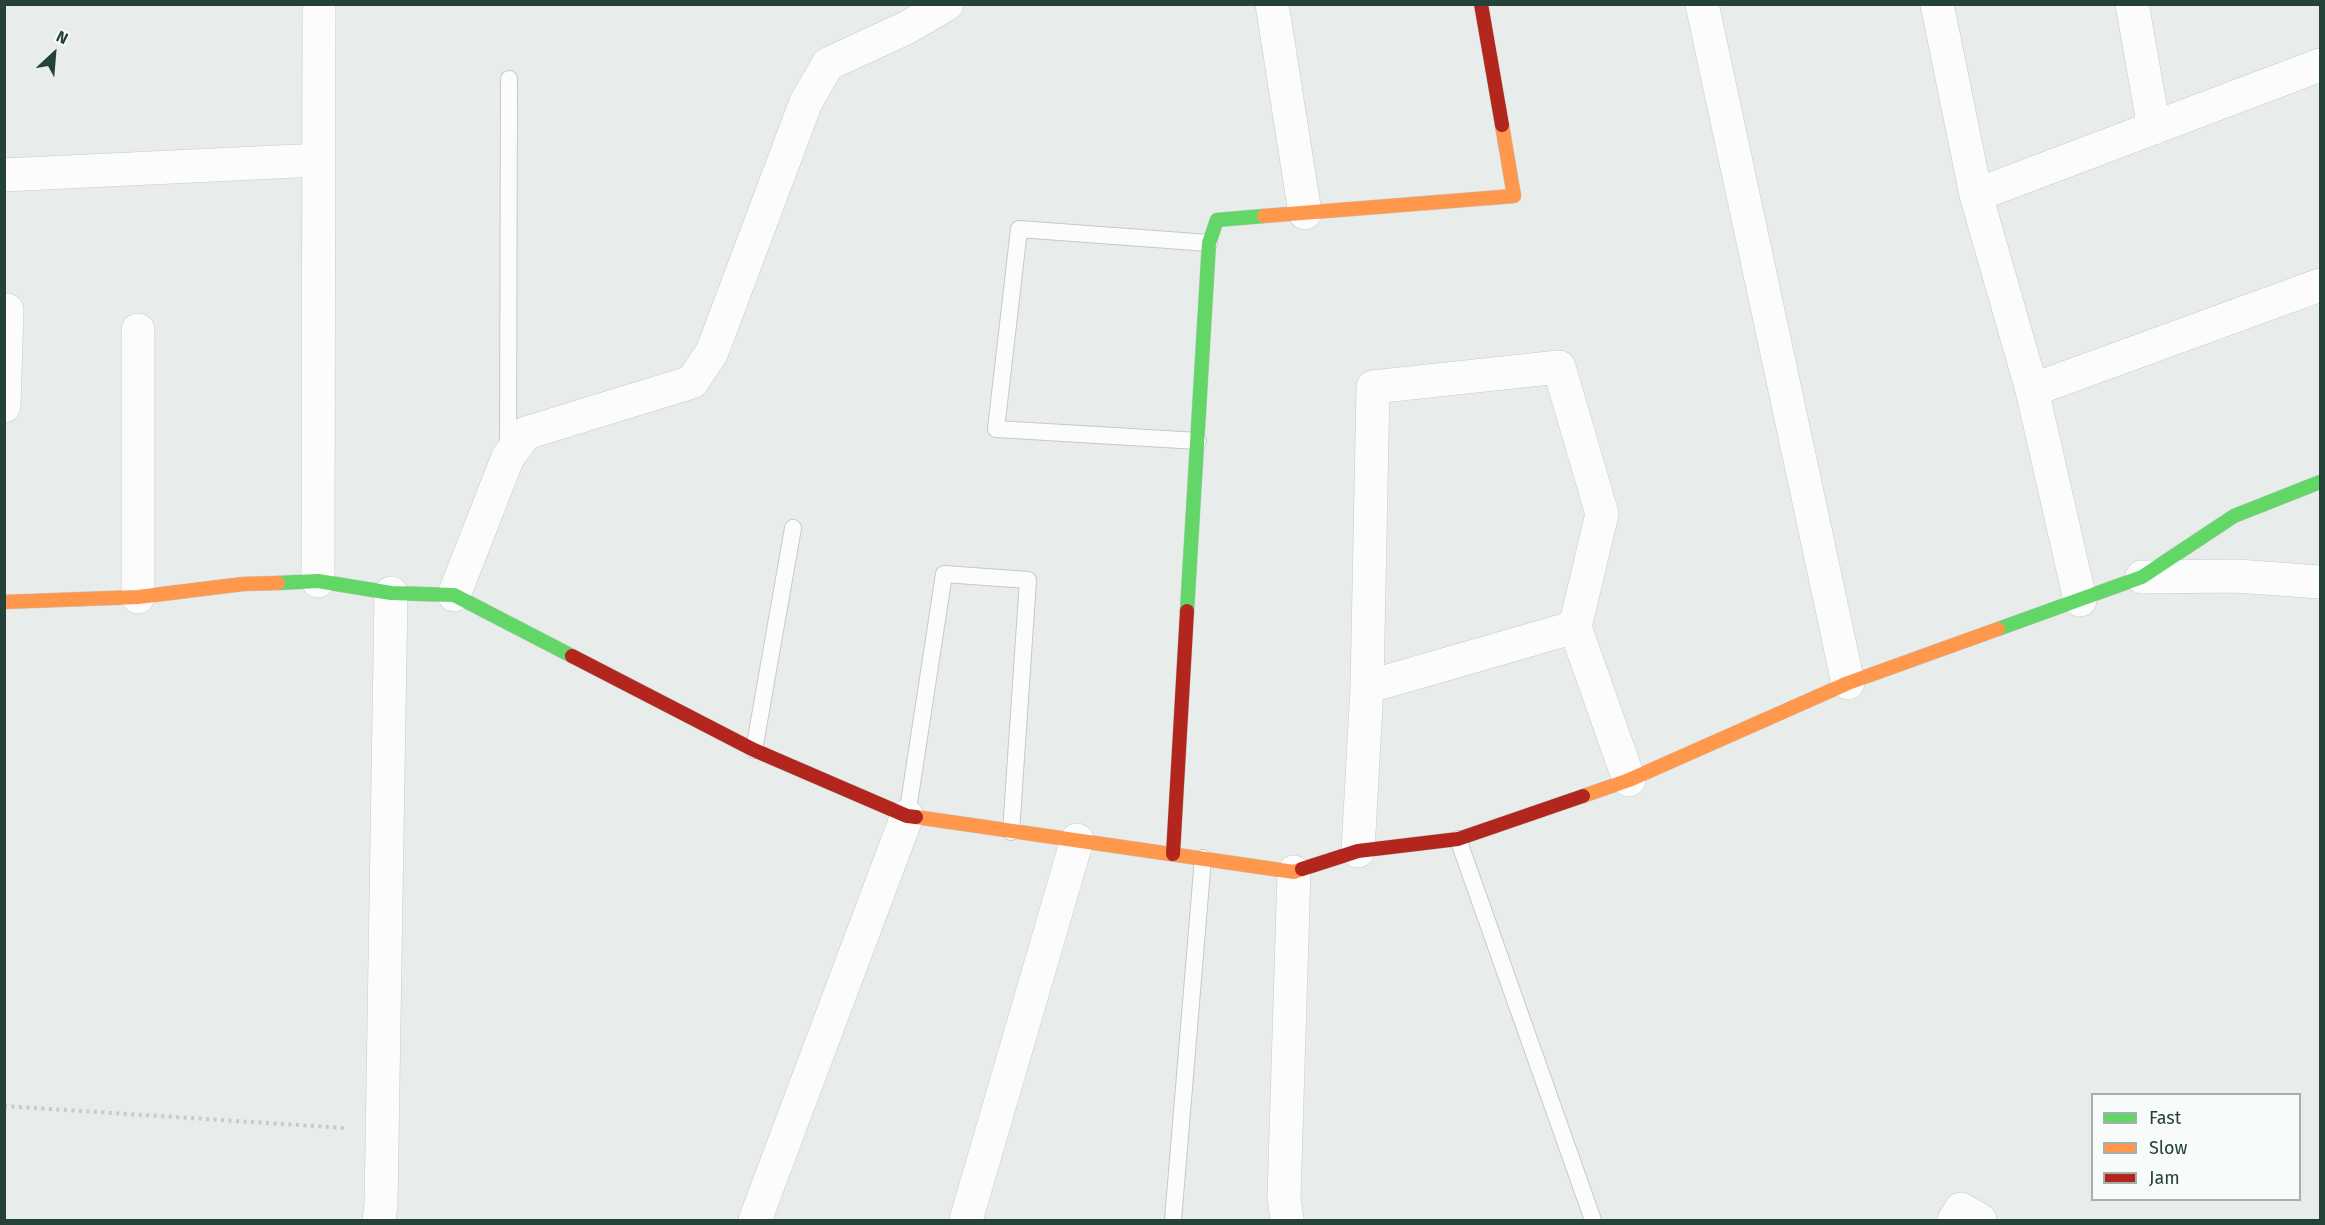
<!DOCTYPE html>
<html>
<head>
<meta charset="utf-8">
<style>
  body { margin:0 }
  #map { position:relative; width:2325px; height:1225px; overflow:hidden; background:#e8edeb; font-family:"Fira Sans",sans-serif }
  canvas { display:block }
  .frame { position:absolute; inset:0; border:6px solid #24423a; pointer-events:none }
  .legend { position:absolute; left:2091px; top:1093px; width:210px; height:108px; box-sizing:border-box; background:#f7fbf9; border:2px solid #a3b1ad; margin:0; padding:8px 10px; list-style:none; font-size:18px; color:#24423a }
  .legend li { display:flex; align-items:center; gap:12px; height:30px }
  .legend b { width:30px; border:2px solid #a3b1ad }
  .north { position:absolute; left:24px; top:24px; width:60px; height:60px; -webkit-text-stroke:4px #f7fbf9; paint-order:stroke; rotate:26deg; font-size:16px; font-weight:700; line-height:24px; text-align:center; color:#24423a }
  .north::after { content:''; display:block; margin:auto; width:21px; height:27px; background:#24423a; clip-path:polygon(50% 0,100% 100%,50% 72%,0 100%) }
</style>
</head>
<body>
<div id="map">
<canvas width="2325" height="1225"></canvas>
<div class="frame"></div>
<ul class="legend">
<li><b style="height:8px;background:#63d668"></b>Fast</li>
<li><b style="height:8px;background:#ff974d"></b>Slow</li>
<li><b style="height:8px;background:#b3261e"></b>Jam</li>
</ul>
<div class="north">N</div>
</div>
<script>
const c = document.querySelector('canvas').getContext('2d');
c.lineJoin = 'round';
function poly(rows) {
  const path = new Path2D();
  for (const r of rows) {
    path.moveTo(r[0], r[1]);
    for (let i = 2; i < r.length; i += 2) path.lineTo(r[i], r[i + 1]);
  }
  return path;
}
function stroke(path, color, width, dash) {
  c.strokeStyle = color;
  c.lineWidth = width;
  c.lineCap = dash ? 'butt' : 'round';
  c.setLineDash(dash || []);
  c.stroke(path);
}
const path = poly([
  [4,1106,345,1128]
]);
const lane = poly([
  [1198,441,996,429,1019,229,1209,243],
  [508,450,509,79],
  [754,750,793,528],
  [907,816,944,574,1028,580,1011,832],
  [1458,839,1593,1220],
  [1173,1220,1203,858]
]);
const street = poly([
  [1272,4,1305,213],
  [1702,4,1848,683],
  [1937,4,1976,195,2032,390,2080,600],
  [2132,4,2154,128],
  [4,175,319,160],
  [1976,195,2320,65],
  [4,310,7,310,4,406],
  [2032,390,2320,285],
  [2142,577,2237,576,2320,582],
  [318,581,319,4],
  [454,595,508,457,526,433,692,382,712,352,806,102,828,64,906,28,947,4],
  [138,597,138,330],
  [1367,687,1575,627],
  [1358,851,1367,687,1373,387,1559,367,1602,514,1575,627,1629,780],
  [379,1220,381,1205,391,593],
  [755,1220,907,816],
  [966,1220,1077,840],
  [1287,1220,1284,1197,1294,872],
  [1954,1220,1961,1209,1980,1220]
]);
const fast = poly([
  [278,583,318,581,391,593,454,595,572,656],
  [1187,611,1209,243,1217,220,1264,216],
  [1998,629,2142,577,2234,516,2320,482]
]);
const slow = poly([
  [1264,216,1514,196,1502,125],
  [4,602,138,597,243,584,278,583],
  [1583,796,1629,780,1848,683,1998,629],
  [916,817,1294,872,1302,869]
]);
const jam = poly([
  [1481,4,1502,125],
  [572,656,754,750,907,816,916,817],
  [1173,854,1187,611],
  [1302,869,1358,851,1458,839,1583,796]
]);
stroke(lane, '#c5cac8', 18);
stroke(street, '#c5cac8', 34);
stroke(fast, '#c3cbc8', 15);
stroke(slow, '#c3cbc8', 15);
stroke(jam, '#c3cbc8', 15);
stroke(path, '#c3ccca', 4, [3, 4.5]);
stroke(lane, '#fcfcfc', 16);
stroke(street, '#fcfcfc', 33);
stroke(fast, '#63d668', 14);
stroke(slow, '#ff974d', 14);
stroke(jam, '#b3261e', 14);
</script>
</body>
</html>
